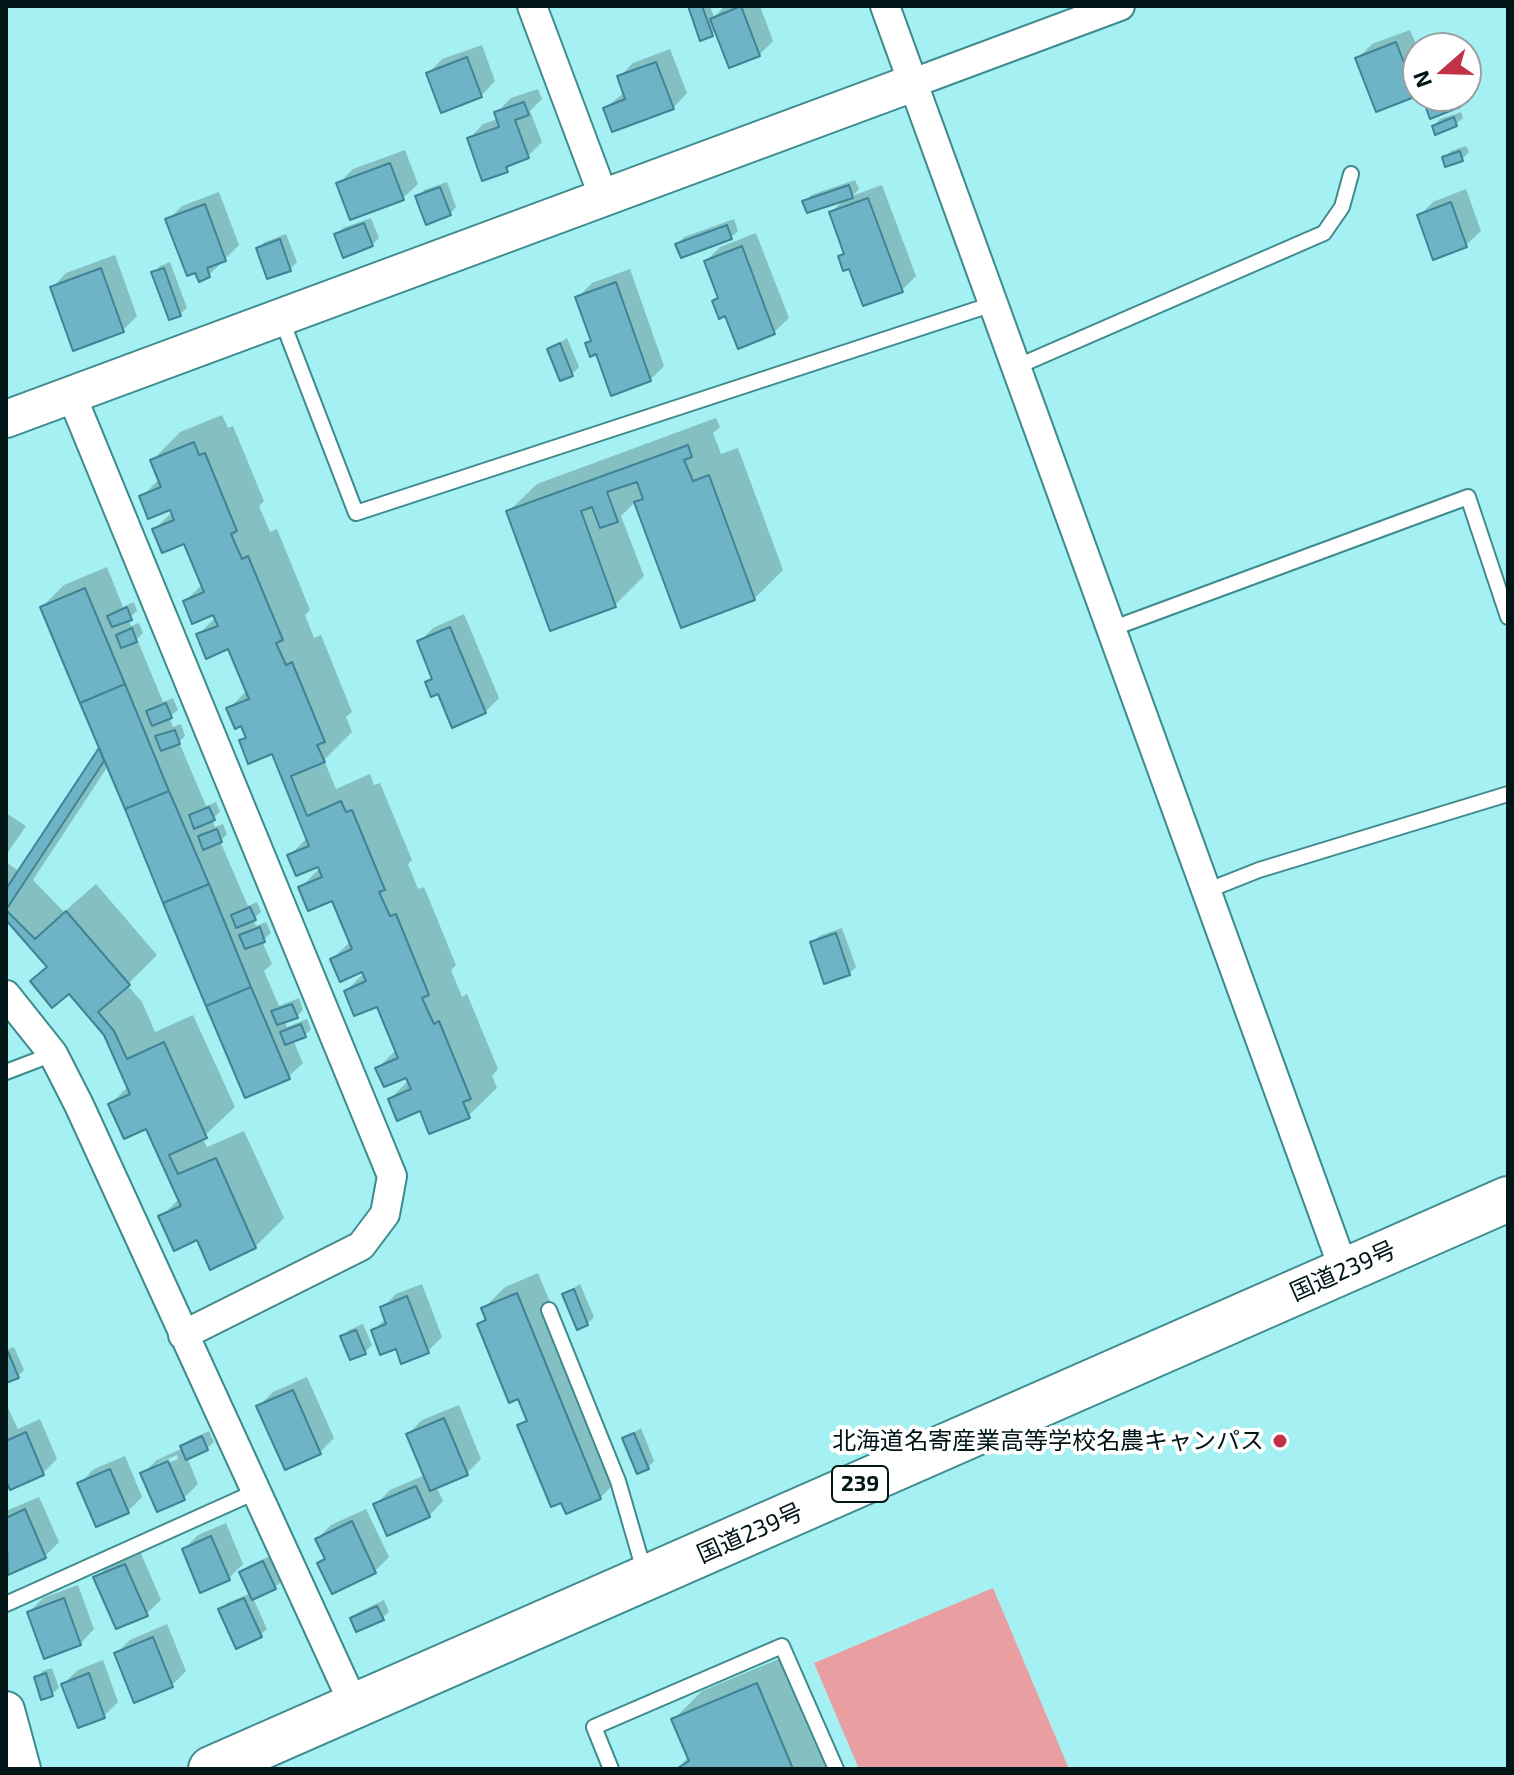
<!DOCTYPE html>
<html>
<head>
<meta charset="utf-8">
<style>
  body { margin:0 }
  #map { position:relative; width:1514px; height:1775px; overflow:hidden; background:#a5f0f2; font-family:"Exo 2",sans-serif }
  canvas { display:block }
  .frame { position:absolute; inset:0; border:8px solid #001516; pointer-events:none }
  .north { position:absolute; left:1402px; top:32px; width:80px; height:80px; box-sizing:border-box; background:#fff; border:2px solid #99a1a2; border-radius:50%; rotate:250deg; font-size:22px; font-weight:700; line-height:32px; text-align:center; color:#001516 }
  .north::after { content:''; display:block; margin:auto; width:28px; height:36px; background:#c13147; clip-path:polygon(50% 0,100% 100%,50% 72%,0 100%) }
</style>
</head>
<body>
<div id="map">
<canvas width="1514" height="1775"></canvas>
<div class="frame"></div>
<div class="north">N</div>
</div>
<script>
const c = document.querySelector('canvas').getContext('2d');
c.lineJoin = 'round';
function paint(path, color) {
  c.fillStyle = color;
  c.fill(path, 'evenodd');
}
function poly(rows) {
  const path = new Path2D();
  for (const r of rows) {
    path.moveTo(r[0], r[1]);
    for (let i = 2; i < r.length; i += 2) path.lineTo(r[i], r[i + 1]);
  }
  return path;
}
function stroke(path, color, width, dash) {
  c.strokeStyle = color;
  c.lineWidth = width;
  c.lineCap = dash ? 'butt' : 'round';
  c.setLineDash(dash || []);
  c.stroke(path);
}
function drawText(font, color, halo, rows, align = 'center') {
  c.font = font + ' "Exo 2","Noto Sans JP",sans-serif';
  c.lineWidth = 8;
  c.setLineDash([]);
  c.textBaseline = 'middle';
  c.strokeStyle = halo;
  c.fillStyle = color;
  for (const [text, x, y, turn = 0] of rows) {
    c.save();
    c.translate(x, y);
    c.rotate((+turn || 0) * Math.PI / 180);
    c.textAlign = isNaN(turn) ? turn : align;
    if (halo) c.strokeText(text, 0, 0);
    c.fillText(text, 0, 0);
    c.restore();
  }
}
const green = poly([
  [993,1588,1069,1769,859,1769,814,1663]
]);
const shadow = poly([
  [690,6,710,6,714,17,725,6,760,6,773,41,759,55,716,30,712,34],
  [1410,30,1418,49,1418,92,1416,94,1357,59,1372,44],
  [482,45,495,81,481,96,428,74,442,59],
  [670,49,687,93,673,108,605,108,625,92,619,77,633,63],
  [538,89,542,99,530,111,542,142,527,157,515,161,506,170,469,139,483,124,498,119,496,113,511,98],
  [1442,96,1465,96,1466,99,1459,105,1427,105],
  [1461,112,1463,118,1456,124,1434,126,1440,119],
  [1466,146,1469,152,1462,159,1444,158,1451,151],
  [405,150,418,184,403,198,352,217,339,183,353,169],
  [855,180,859,189,852,196,882,185,916,276,902,290,851,267,840,256,845,251,831,213,845,198,805,202,811,195],
  [447,182,456,207,450,214,418,197,424,190],
  [1466,189,1481,231,1466,245,1434,257,1419,216,1433,202],
  [219,192,239,245,209,275,168,220,182,206],
  [371,218,379,238,372,245,336,235,343,228],
  [734,219,738,231,731,237,678,244,684,237],
  [756,233,789,318,774,332,726,314,715,301,720,296,706,261,720,247],
  [286,234,297,262,290,269,258,248,265,242],
  [115,255,137,316,123,330,52,288,66,273],
  [170,262,187,308,180,314,154,273,160,266],
  [630,269,664,366,650,380,587,344,592,339,578,297,592,283],
  [567,338,579,367,572,374,549,349],
  [222,415,228,428,233,426,264,501,259,506,270,532,277,529,310,610,305,615,314,638,321,635,352,712,346,717,352,732,324,760,336,789,370,774,374,785,380,783,412,860,408,864,418,889,424,887,456,965,451,970,462,997,467,994,498,1069,492,1076,497,1088,468,1116,421,1109,390,1099,409,1080,407,1076,378,1068,396,1050,378,1005,346,991,370,967,332,959,351,941,333,898,301,887,321,867,290,855,308,837,273,752,241,741,247,735,242,724,229,709,247,690,229,647,198,635,216,617,214,612,185,601,203,584,185,541,155,529,173,511,142,497,159,479,152,461,180,432],
  [716,418,720,427,713,433,721,454,738,448,783,570,754,599,682,625,636,501,621,516,644,576,615,605,508,512,537,484],
  [107,567,123,607,134,602,137,611,128,619,131,626,139,623,143,633,137,639,163,702,173,698,178,710,169,717,173,727,181,724,185,736,179,742,206,806,216,802,220,812,212,819,215,827,223,824,227,834,220,841,248,906,257,902,261,912,253,919,256,926,266,922,271,933,262,941,272,964,264,971,279,1006,299,998,303,1010,297,1016,285,1020,287,1027,307,1019,311,1029,305,1035,293,1040,303,1063,288,1077,108,766,33,880,64,912,96,884,157,955,127,985,142,1002,155,1032,193,1015,235,1107,202,1138,207,1147,244,1131,284,1218,255,1247,198,1238,161,1217,180,1198,147,1126,110,1104,129,1086,106,1034,6,918,6,862,20,872,101,748,42,607,64,585],
  [464,614,499,698,485,712,439,691,428,683,433,677,419,642,433,628],
  [6,813,26,826,6,855],
  [842,928,856,967,849,973,812,943,819,936],
  [538,1273,622,1476,600,1498,520,1426,527,1418,479,1324,487,1316,483,1309,505,1287],
  [422,1284,442,1337,428,1351,402,1361,397,1346,373,1331,386,1318,382,1308,396,1294],
  [580,1284,594,1317,587,1324,565,1294],
  [363,1324,372,1345,365,1352,343,1337,349,1330],
  [14,1347,24,1370,18,1376,6,1381,6,1350],
  [307,1377,334,1438,320,1452,259,1406,273,1392],
  [459,1405,481,1459,467,1473,436,1486,443,1501,429,1516,376,1504,390,1490,425,1475,408,1434,422,1420],
  [7,1406,18,1429,40,1419,57,1459,43,1473,6,1476],
  [641,1428,654,1461,648,1467,625,1438],
  [209,1431,214,1442,207,1448,187,1457,198,1484,184,1498,158,1510,142,1474,157,1460,183,1448,189,1440],
  [177,1455,178,1459,157,1468,157,1464],
  [125,1456,142,1497,128,1511,80,1483,94,1469],
  [39,1497,59,1542,45,1556,9,1572,6,1565,6,1511],
  [366,1509,389,1557,375,1571,320,1563,326,1557,317,1539,331,1525],
  [226,1523,243,1564,229,1578,184,1549,198,1535],
  [140,1551,161,1600,146,1614,96,1578,110,1564],
  [270,1556,282,1581,275,1587,253,1598,267,1629,260,1635,220,1609,227,1603,251,1593,242,1573,248,1566],
  [78,1585,94,1629,80,1644,29,1612,43,1598],
  [384,1600,389,1612,382,1618,352,1618,359,1612],
  [167,1624,186,1671,172,1685,116,1654,130,1640],
  [786,1656,833,1769,678,1769,689,1756,673,1720,702,1691],
  [103,1660,118,1702,104,1716,63,1684,78,1670],
  [52,1668,59,1688,52,1694,36,1678,43,1671]
]);
const building = poly([
  [688,6,702,6,713,36,700,41,688,6],
  [741,6,760,56,729,68,710,19,741,6],
  [1396,42,1417,96,1376,112,1355,58,1396,42],
  [467,57,482,97,441,113,426,73,467,57],
  [656,62,674,109,612,132,603,108,625,99,617,76,656,62],
  [1449,96,1456,96,1460,107,1430,119,1425,105,1449,96],
  [524,102,529,115,515,120,529,158,506,167,508,172,482,181,467,138,499,127,494,112,524,102],
  [1454,117,1457,126,1435,135,1432,126,1454,117],
  [1460,151,1463,161,1445,167,1442,157,1460,151],
  [390,163,404,200,350,220,336,183,390,163],
  [849,185,853,198,807,213,802,201,849,185],
  [440,187,451,215,426,225,415,196,440,187],
  [868,198,903,292,863,306,849,269,843,271,838,256,844,254,829,212,868,198],
  [1451,202,1467,247,1433,260,1417,215,1451,202],
  [205,204,226,261,207,268,210,277,199,282,195,273,187,276,165,219,205,204],
  [364,223,373,246,343,258,334,234,364,223],
  [727,225,732,239,681,258,675,244,727,225],
  [280,239,291,271,267,279,256,248,280,239],
  [742,246,775,334,738,349,725,316,719,319,712,301,718,298,704,261,742,246],
  [101,268,124,332,73,351,50,287,101,268],
  [164,268,181,316,169,320,151,272,164,268],
  [616,282,651,381,611,396,596,354,590,357,585,343,591,341,575,297,616,282],
  [560,343,573,376,560,381,547,349,560,343],
  [194,442,199,455,205,453,237,531,231,534,242,559,248,556,283,640,276,643,286,665,292,662,325,742,317,745,325,762,291,776,307,816,341,801,346,812,352,810,385,890,379,892,390,916,396,914,429,995,422,998,434,1024,439,1021,471,1099,463,1102,470,1118,429,1134,420,1111,397,1121,388,1099,411,1089,406,1078,384,1087,375,1068,398,1058,377,1007,354,1016,344,991,366,981,362,972,340,982,330,959,352,949,332,901,308,911,298,887,322,877,318,867,296,876,287,855,309,846,272,754,248,764,239,740,246,738,241,726,235,729,226,708,249,699,228,649,206,659,196,634,218,626,213,615,192,624,183,601,204,592,184,544,162,553,152,529,174,520,170,510,148,519,139,496,161,487,150,460,194,442],
  [688,445,692,457,684,460,693,481,709,475,755,600,681,628,634,502,643,499,637,482,607,492,618,522,600,528,592,507,581,511,616,607,550,631,506,511,688,445],
  [85,588,125,684,80,703,40,607,85,588],
  [127,607,132,620,112,627,107,616,127,607],
  [450,627,486,713,452,728,438,694,431,697,425,682,432,679,417,641,450,627],
  [132,628,137,642,121,648,116,635,132,628],
  [125,684,169,791,125,809,80,703,125,684],
  [166,703,172,718,152,726,146,711,166,703],
  [175,730,180,744,161,751,155,736,175,730],
  [99,748,104,761,6,910,35,939,66,911,130,985,98,1012,114,1031,127,1059,164,1042,207,1138,169,1155,178,1174,216,1158,256,1248,210,1270,197,1240,174,1251,158,1216,181,1206,146,1129,124,1139,108,1104,130,1094,104,1035,69,994,52,1008,30,981,47,967,6,920,6,889,99,748],
  [169,791,209,884,163,903,125,809,169,791],
  [209,807,215,820,194,829,189,815,209,807],
  [217,829,222,842,203,850,198,836,217,829],
  [209,884,251,987,206,1006,163,903,209,884],
  [250,907,256,920,236,928,231,915,250,907],
  [260,927,265,942,245,949,239,935,260,927],
  [836,933,850,975,824,984,810,942,836,933],
  [251,987,290,1079,245,1098,206,1006,251,987],
  [292,1004,298,1018,277,1025,271,1011,292,1004],
  [301,1024,306,1037,285,1045,280,1032,301,1024],
  [574,1289,588,1325,577,1330,562,1294,574,1289],
  [517,1293,601,1499,566,1514,561,1503,551,1507,517,1425,527,1421,518,1399,509,1403,477,1324,486,1320,481,1308,517,1293],
  [407,1296,429,1353,401,1364,396,1349,380,1355,371,1330,386,1324,380,1307,407,1296],
  [356,1330,366,1354,350,1360,340,1336,356,1330],
  [8,1352,19,1378,6,1383,6,1353,8,1352],
  [293,1390,321,1454,285,1470,256,1406,293,1390],
  [444,1418,468,1475,430,1491,406,1434,444,1418],
  [26,1432,44,1475,10,1490,6,1481,6,1441,26,1432],
  [634,1433,649,1469,637,1474,622,1438,634,1433],
  [202,1436,208,1450,186,1460,180,1446,202,1436],
  [168,1461,185,1500,157,1512,140,1473,168,1461],
  [110,1469,129,1513,96,1527,77,1483,110,1469],
  [416,1486,430,1517,387,1536,373,1504,416,1486],
  [25,1509,46,1558,8,1575,6,1518,25,1509],
  [352,1521,376,1573,332,1594,317,1563,325,1559,315,1539,352,1521],
  [211,1536,230,1580,200,1593,182,1549,211,1536],
  [263,1561,276,1589,252,1600,239,1572,263,1561],
  [125,1564,148,1616,116,1629,93,1577,125,1564],
  [64,1598,81,1645,44,1659,27,1612,64,1598],
  [244,1598,262,1637,236,1649,218,1609,244,1598],
  [377,1606,384,1620,356,1632,350,1618,377,1606],
  [153,1637,173,1687,134,1703,114,1653,153,1637],
  [46,1673,53,1696,41,1700,34,1677,46,1673],
  [89,1673,105,1718,78,1728,61,1684,89,1673],
  [757,1683,793,1769,676,1769,689,1761,671,1719,757,1683]
]);
const service = poly([
  [281,318,356,513,993,304],
  [1016,367,1324,233,1342,207,1351,174],
  [1111,629,1468,497,1508,617],
  [1206,891,1259,870,1508,794],
  [6,1072,53,1054],
  [549,1310,618,1481,645,1574],
  [6,1604,255,1492],
  [611,1769,594,1727,782,1646,836,1769]
]);
const minor = poly([
  [532,6,604,198],
  [885,6,1344,1270],
  [913,83,1120,6],
  [71,394,392,1176,385,1214,361,1246,183,1335],
  [6,995,53,1054,79,1105,355,1707]
]);
const tertiary = poly([
  [6,419,913,83],
  [6,1710,22,1769]
]);
const trunk = poly([
  [211,1769,1508,1199]
]);
const markers = [
  [1280,1441,8,"#c13147"]
];
const shields = [
  [860,1484,56]
];
const shieldNames = [
  ["239",860,1484]
];
const streetNames = [
  ["国道239号",1343,1271,-24],
  ["国道239号",750,1533,-24]
];
const poiNames = [
  ["北海道名寄産業高等学校名農キャンパス",1264,1441]
];
paint(green, '#e99fa1');
paint(shadow, '#0003');
paint(building, '#6fb3c6');
stroke(building, '#3f8395', 2);
stroke(service, '#3f8a8c', 18);
stroke(minor, '#3f8a8c', 32);
stroke(tertiary, '#3f8a8c', 40);
stroke(trunk, '#3f8a8c', 48);
stroke(service, '#fff', 14);
stroke(minor, '#fff', 28);
stroke(tertiary, '#fff', 36);
stroke(trunk, '#fff', 44);
for (const [x, y, r, color] of markers) {
  const dot = new Path2D();
  dot.arc(x, y, r, 0, 2 * Math.PI);
  c.fillStyle = color;
  c.fill(dot);
  stroke(dot, '#fff', 3);
}
for (const [x, y, w] of shields) {
  const box = new Path2D();
  box.roundRect(x - w / 2, y - 18, w, 36, 6);
  c.fillStyle = '#fff';
  c.fill(box);
  stroke(box, '#001516', 2);
}
drawText('bold 22px', '#001516', null, shieldNames);
drawText('24px', '#001516', '#fff', streetNames);
drawText('24px', '#001516', '#fff', poiNames, 'right');
</script>
</body>
</html>
